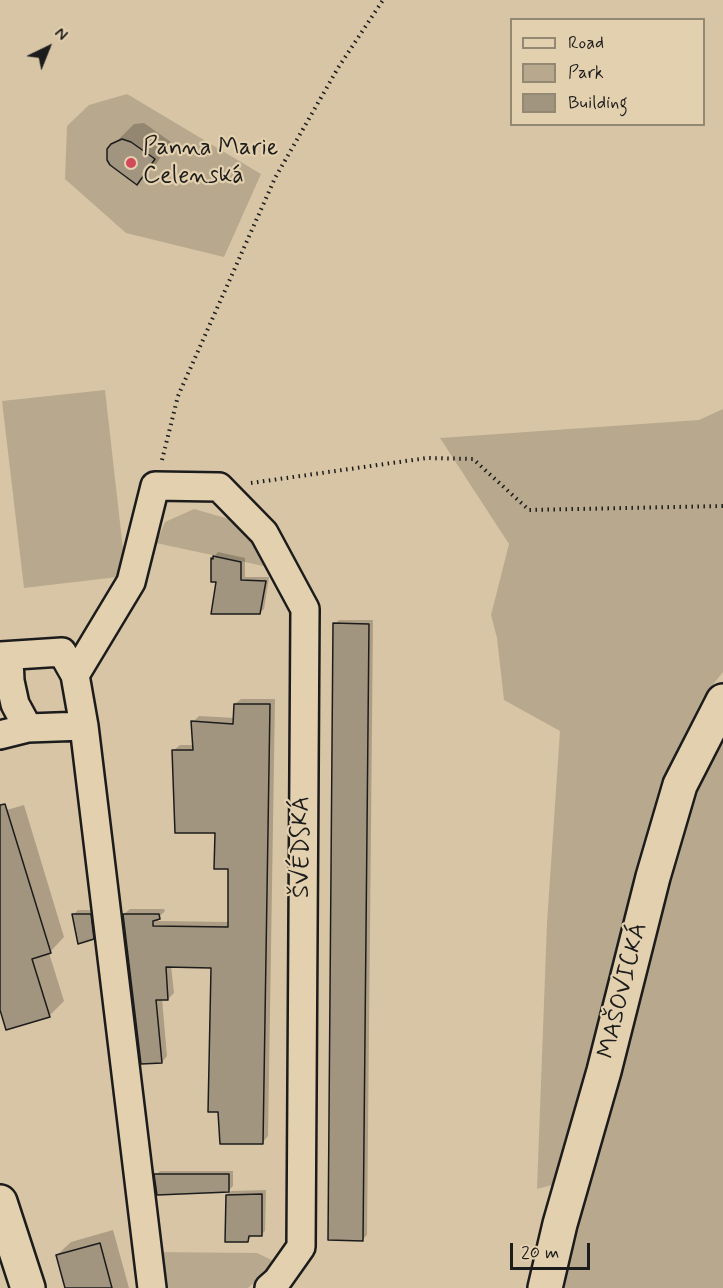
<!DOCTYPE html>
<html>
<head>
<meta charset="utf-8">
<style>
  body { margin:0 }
  #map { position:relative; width:723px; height:1288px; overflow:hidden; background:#d7c5a5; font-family:Mynerve,sans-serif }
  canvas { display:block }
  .legend { position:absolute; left:510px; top:18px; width:195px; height:108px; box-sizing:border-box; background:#e3d0ae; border:2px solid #938874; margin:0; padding:8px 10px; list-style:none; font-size:18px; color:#1c1c1c }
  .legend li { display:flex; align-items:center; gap:12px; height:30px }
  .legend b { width:30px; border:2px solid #938874 }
  .north { position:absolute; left:18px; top:18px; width:60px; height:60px; -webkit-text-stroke:4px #e3d0ae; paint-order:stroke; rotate:43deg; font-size:16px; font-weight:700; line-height:24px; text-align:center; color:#1c1c1c }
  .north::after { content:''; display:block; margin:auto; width:21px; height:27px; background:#1c1c1c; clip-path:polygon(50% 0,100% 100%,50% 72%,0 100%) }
  .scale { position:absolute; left:510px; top:1243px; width:80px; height:27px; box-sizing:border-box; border:3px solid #1c1c1c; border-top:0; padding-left:8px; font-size:18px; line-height:21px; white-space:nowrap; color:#1c1c1c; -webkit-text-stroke:4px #e3d0ae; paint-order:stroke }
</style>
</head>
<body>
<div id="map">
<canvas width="723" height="1288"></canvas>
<ul class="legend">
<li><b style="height:8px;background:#e3d0ae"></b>Road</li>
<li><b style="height:16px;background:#b8a98e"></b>Park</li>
<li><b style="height:16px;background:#a2957f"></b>Building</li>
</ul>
<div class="north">N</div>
<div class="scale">20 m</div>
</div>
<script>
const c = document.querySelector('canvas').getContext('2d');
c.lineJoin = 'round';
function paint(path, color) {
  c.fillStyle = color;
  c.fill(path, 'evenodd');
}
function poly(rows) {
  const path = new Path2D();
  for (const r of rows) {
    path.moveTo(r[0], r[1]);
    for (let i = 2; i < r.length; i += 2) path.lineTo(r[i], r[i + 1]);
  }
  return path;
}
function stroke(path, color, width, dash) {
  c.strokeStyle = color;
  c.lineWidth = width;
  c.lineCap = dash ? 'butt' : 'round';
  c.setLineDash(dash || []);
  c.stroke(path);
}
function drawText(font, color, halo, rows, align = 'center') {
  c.font = font + ' Mynerve,sans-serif';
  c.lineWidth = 4.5;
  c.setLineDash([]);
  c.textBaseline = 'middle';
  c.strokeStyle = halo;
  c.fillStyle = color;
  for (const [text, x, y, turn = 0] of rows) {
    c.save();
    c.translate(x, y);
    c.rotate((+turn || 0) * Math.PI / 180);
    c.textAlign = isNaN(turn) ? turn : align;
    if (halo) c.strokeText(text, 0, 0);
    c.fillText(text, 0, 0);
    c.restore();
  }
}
const green = poly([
  [127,94,261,174,224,257,126,233,65,179,67,126,89,105],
  [105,390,126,576,24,588,2,401],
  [723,409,723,672,703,697,663,778,635,873,586,1066,552,1185,537,1189,547,923,560,731,504,700,497,638,491,615,509,544,440,438,699,420],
  [194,509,229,519,253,538,268,567,156,543,165,522],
  [723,738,723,1288,564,1288,577,1228,621,1076,670,882,697,791],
  [152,1252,257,1253,276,1262,248,1288,156,1288]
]);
const shadow = poly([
  [144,123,171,142,154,167,137,183,108,150,134,124],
  [218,552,245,558,245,577,269,577,264,609,259,613,218,580,212,559],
  [339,620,373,620,367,1235,363,1239,335,624],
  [241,699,275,699,268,1136,263,1142,212,966,171,966,174,993,168,999,162,999,167,1056,162,1062,124,914,130,909,164,909,165,911,158,918,158,921,229,922,230,868,216,832,174,750,180,745,194,745,193,722,199,716,235,718,235,704],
  [24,805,64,937,49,953,64,1001,49,1016,0,1005,0,812],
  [78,910,95,910,97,934,93,938,74,914],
  [160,1171,233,1171,233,1186,229,1190,156,1175],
  [266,1190,265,1231,261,1235,252,1235,248,1241,227,1195,231,1191],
  [113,1230,129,1288,66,1288,57,1255,71,1242]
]);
const building = poly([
  [122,139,131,142,155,159,137,185,110,165,107,160,107,149,111,144,122,139],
  [213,556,241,562,241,580,266,581,260,614,211,614,216,582,211,582,211,558,213,559,213,556],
  [333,623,369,624,363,1241,328,1240,333,623],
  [234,704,270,704,263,1144,220,1144,218,1112,208,1112,211,968,166,967,168,1000,156,1000,162,1063,141,1064,123,914,159,914,160,919,153,921,153,926,228,927,228,869,214,869,215,833,175,833,172,750,193,750,191,721,233,724,234,704],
  [5,804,51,953,32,959,50,1017,6,1030,0,1010,0,805,5,804],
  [72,914,91,914,94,939,78,944,72,914],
  [154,1174,229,1174,229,1192,157,1195,154,1174],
  [262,1194,262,1236,249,1236,248,1242,225,1242,226,1195,262,1194],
  [100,1243,112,1288,65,1288,56,1255,100,1243]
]);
const path = poly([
  [162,460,178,396,275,178,338,68,383,0],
  [251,483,427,458,473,459,529,510,723,506]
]);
const street = poly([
  [0,656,62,652,75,675],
  [9,657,10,681,15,704,28,728],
  [0,735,28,728,84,726],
  [152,1288,84,726,75,675,131,582,155,486,219,487,264,533,305,609,301,1247,277,1281,269,1288]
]);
const secondary = poly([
  [0,1202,28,1288],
  [545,1288,560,1224,604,1071,653,877,680,785,723,701]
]);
const markers = [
  [131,163,6,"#d1495b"]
];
const poiNames = [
  ["Panna Marie",143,149],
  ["Celenská",143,177]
];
const streetNames = [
  ["ŠVÉDSKÁ",303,847,-90],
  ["MAŠOVICKÁ",624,991,-76]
];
paint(green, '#b8a98e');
paint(shadow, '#0003');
paint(building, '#a2957f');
stroke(building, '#1c1c1c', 1.5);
stroke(street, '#1c1c1c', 32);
stroke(secondary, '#1c1c1c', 38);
stroke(path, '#1c1c1c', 4, [1.5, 4.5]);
stroke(street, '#e3d0ae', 27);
stroke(secondary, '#e3d0ae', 33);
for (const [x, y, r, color] of markers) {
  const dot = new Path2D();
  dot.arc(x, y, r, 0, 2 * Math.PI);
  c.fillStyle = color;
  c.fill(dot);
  stroke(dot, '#e3d0ae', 2);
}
drawText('24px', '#1c1c1c', '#e3d0ae', poiNames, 'left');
drawText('24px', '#1c1c1c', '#e3d0ae', streetNames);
</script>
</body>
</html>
